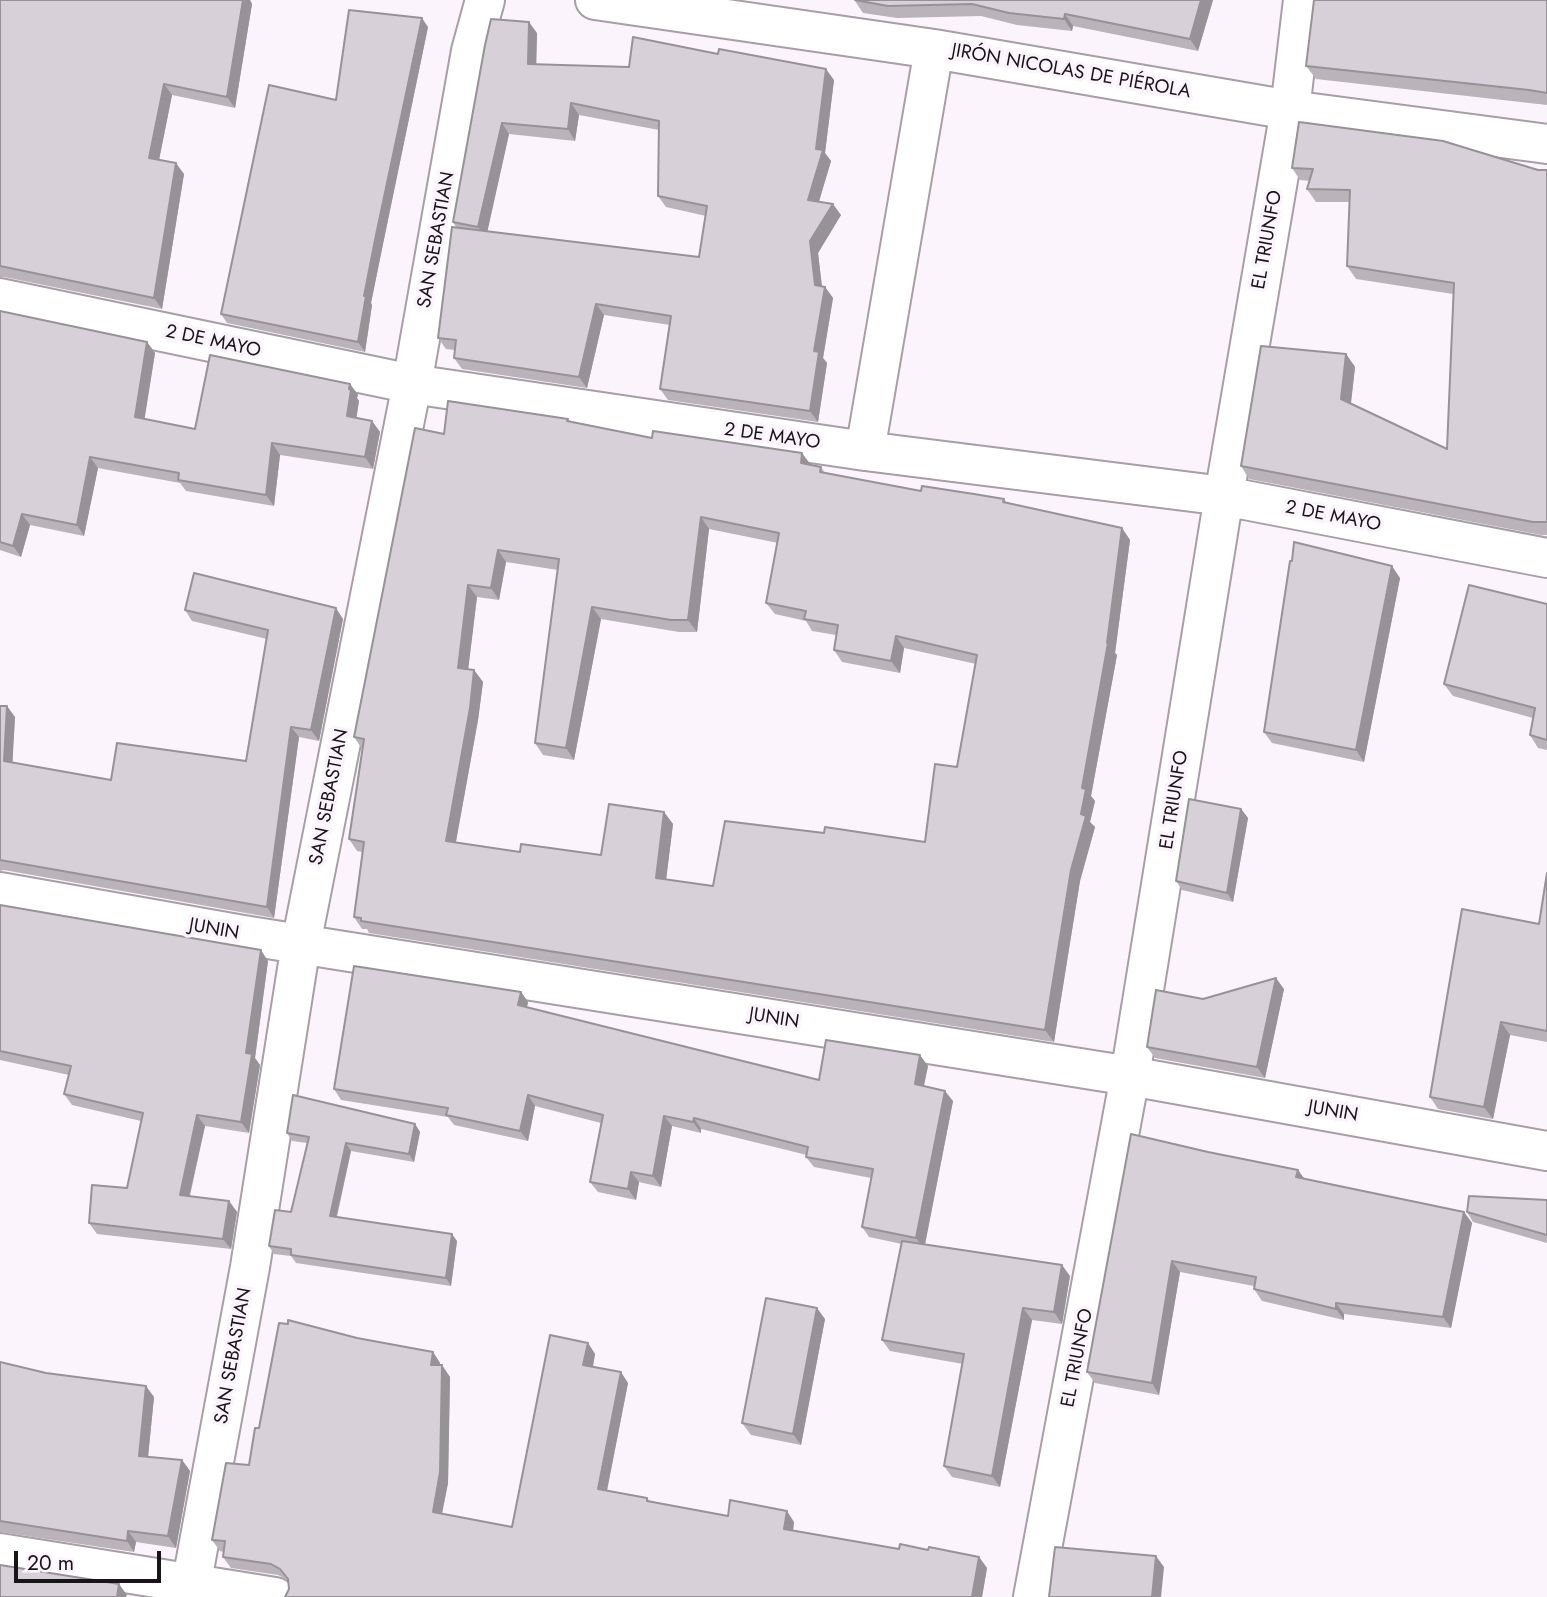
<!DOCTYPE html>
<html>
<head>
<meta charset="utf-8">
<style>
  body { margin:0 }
  #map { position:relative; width:1547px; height:1597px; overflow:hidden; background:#fcf4fc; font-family:Jost,sans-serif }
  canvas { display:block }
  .scale { position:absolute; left:14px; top:1551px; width:147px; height:32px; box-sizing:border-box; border:4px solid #181518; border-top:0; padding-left:9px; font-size:21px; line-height:24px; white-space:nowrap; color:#181518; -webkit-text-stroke:5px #fcf4fc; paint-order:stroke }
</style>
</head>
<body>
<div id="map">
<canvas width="1547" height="1597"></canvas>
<div class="scale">20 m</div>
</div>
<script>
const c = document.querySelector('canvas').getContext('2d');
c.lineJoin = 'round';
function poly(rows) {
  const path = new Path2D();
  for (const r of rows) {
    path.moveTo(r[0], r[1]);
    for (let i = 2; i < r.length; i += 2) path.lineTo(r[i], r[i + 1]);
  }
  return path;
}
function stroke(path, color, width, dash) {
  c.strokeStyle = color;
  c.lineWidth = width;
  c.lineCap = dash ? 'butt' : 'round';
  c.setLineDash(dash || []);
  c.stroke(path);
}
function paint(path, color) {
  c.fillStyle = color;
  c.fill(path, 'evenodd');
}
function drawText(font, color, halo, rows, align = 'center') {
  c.font = font + ' Jost,sans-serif';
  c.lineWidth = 7;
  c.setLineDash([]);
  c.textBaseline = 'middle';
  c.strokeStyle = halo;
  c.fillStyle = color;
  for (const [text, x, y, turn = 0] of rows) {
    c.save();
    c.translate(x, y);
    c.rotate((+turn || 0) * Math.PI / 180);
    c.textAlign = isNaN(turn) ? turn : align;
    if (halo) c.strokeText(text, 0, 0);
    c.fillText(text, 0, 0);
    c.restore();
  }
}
const minor = poly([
  [595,0,934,49,1290,110,1547,144],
  [0,298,412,384,865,451,1224,496,1547,558],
  [865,451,934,49],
  [0,892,243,935,1130,1076,1547,1151],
  [0,1553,275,1597],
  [189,1597,250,1267,301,944,412,384,471,51,485,0],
  [1033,1597,1130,1076,1224,496,1290,110,1303,0]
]);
const wall = poly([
  [0,0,250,0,252,4,235,108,172,95,159,160,184,174,162,309,4,277,0,277],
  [1213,0,1198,51,1073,26,1072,31,1017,25,981,16,897,18,863,13,855,1],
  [1547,0,1547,105,1316,79,1306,66],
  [428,27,383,244,371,303,372,305,365,352,227,323,221,314,336,100],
  [537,33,536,64,834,80,825,153,831,161,819,202,841,215,818,253,822,286,825,287,833,298,823,358,827,363,818,422,668,400,660,389,670,325,604,315,587,388,462,369,454,358,455,350,446,349,438,338,456,227,453,222],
  [579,115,659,130,658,196,666,207,706,216,699,257,487,231,509,134,575,141],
  [1292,168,1547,170,1547,535,1541,535,1249,479,1241,466,1346,354,1355,367,1351,403,1447,449,1453,294,1356,279,1347,266,1350,202,1316,202,1307,189,1310,181,1300,180],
  [0,311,147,342,155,353,144,419,195,429,350,384,358,395,357,398,359,401,356,418,372,421,380,432,373,469,280,455,274,506,186,491,180,483,98,468,84,536,30,525,21,557,0,550],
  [568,419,570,421,652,438,811,465,821,467,825,473,921,491,1004,499,1007,503,1122,528,1130,540,1115,653,1117,655,1091,796,1095,801,1090,822,1095,827,1080,881,1054,1042,369,933,367,929,362,929,354,917,362,852,357,851,349,839,362,749,354,737,444,434],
  [709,529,778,543,766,603,775,614,806,621,812,631,836,635,834,650,842,662,900,673,904,648,976,664,957,767,925,842,824,833,713,886,666,879,673,824,664,812,601,855,520,852,456,842,478,720,483,682,474,670,468,669,477,597,499,600,506,562,558,570,535,743,543,755,574,760,601,619,679,632,697,632],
  [1400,578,1364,762,1272,743,1264,732],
  [1547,604,1547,750,1538,748,1530,735,1533,718,1453,696,1444,684],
  [185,610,343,619,319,741,299,737,274,918,4,870,0,871,0,706,15,717,12,763,111,780,246,761,267,639,192,621],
  [1241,809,1248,818,1233,902,1182,890,1176,881],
  [1547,873,1547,1042,1510,1035,1493,1119,1438,1109,1430,1097,1539,924],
  [0,905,268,961,255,1058,260,1065,249,1133,205,1126,190,1196,229,1201,237,1212,231,1249,97,1234,89,1223,127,1188,141,1121,72,1105,64,1094,69,1075,0,1060],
  [1284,989,1265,1078,1155,1058,1147,1047,1203,999],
  [521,992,528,1002,527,1007,819,1080,928,1066,924,1086,953,1101,925,1245,1070,1276,1062,1324,1032,1320,1000,1487,952,1477,944,1466,963,1364,890,1351,882,1340,902,1244,869,1237,862,1227,871,1178,814,1167,806,1157,807,1155,701,1129,701,1133,672,1126,661,1187,639,1182,636,1200,598,1192,590,1182,601,1123,535,1106,528,1141,454,1125,448,1117,341,1100,334,1089],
  [415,1124,420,1132,414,1162,351,1151,337,1217,457,1241,451,1286,296,1263,291,1256,274,1254,269,1246,291,1212,307,1143,292,1141,287,1133],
  [1208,1152,1298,1170,1304,1179,1464,1212,1472,1223,1451,1328,1344,1314,1344,1320,1262,1301,1254,1289,1254,1286,1180,1272,1159,1395,1095,1383,1087,1372],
  [1547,1200,1547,1243,1473,1222,1467,1212],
  [825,1319,801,1445,751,1435,742,1423],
  [357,1338,433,1352,440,1363,440,1365,450,1377,448,1483,442,1514,512,1527,588,1343,595,1354,593,1367,628,1383,607,1491,647,1498,650,1501,728,1516,794,1522,793,1530,899,1549,928,1550,979,1557,987,1568,982,1597,285,1597,289,1589,288,1580,278,1575,231,1568,223,1557,224,1552,220,1551,212,1540,249,1465,259,1428],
  [0,1362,154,1397,148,1457,182,1460,190,1471,176,1548,136,1542,134,1552,0,1532]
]);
const shadedWall = poly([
  [243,0,250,0,252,4,235,108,227,97],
  [1201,0,1213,0,1198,51,1190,39],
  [1065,14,1073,26,1072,31,1064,19],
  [422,18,428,27,383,244,371,303,372,305,365,352,358,342,364,296],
  [529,22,537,33,536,75,528,64],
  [826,69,834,80,825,153,831,161,816,211,808,200],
  [164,84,172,95,157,170,149,158],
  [571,103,579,115,575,141,568,129],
  [502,123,509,134,486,238,478,227],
  [176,163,184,174,162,309,154,298],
  [833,204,841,215,818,253,823,296,825,287,833,298,823,358,827,363,818,422,810,411,814,351,815,285,810,241],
  [596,304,604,315,587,388,579,377],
  [147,342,155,353,143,429,135,417],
  [1346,354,1355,367,1350,411,1341,399],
  [350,384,358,395,357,398,359,401,355,427,347,416],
  [372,421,380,432,373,469,365,457],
  [272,443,280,455,274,506,266,495],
  [802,453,811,465,801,463],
  [90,457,98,468,84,536,77,525],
  [22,514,30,525,21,557,13,546],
  [701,517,709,529,697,632,688,620],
  [1122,528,1130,540,1115,653,1117,655,1091,796,1095,801,1090,822,1095,827,1080,881,1054,1042,1045,1030,1081,814,1082,788,1107,643],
  [498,550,506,562,499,600,491,588],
  [1392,566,1400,578,1364,762,1356,750],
  [468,585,477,597,467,679,458,668],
  [592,607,601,619,574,760,566,748],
  [336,608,343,619,319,741,311,730],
  [896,636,904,648,900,673,891,661],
  [474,670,483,682,478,720,454,852,446,841],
  [7,706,15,717,12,772,4,761],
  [291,727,299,737,274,918,267,907],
  [1241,809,1248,818,1233,902,1227,893],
  [664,812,673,824,665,889,656,878],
  [261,950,268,961,255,1058,260,1065,249,1133,241,1122,246,1053],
  [1276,978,1284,989,1265,1078,1257,1067],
  [521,992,528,1002,525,1016,518,1005],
  [1501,1022,1510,1035,1493,1119,1484,1107],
  [920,1055,928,1066,922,1094,915,1084],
  [945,1091,953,1101,924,1249,916,1238],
  [528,1095,535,1106,528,1141,520,1131],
  [197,1115,205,1126,187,1206,180,1195],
  [664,1116,672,1126,661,1187,653,1176],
  [694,1118,701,1129,701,1133,693,1122],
  [415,1124,420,1132,414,1162,409,1154],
  [346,1143,351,1151,335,1223,330,1216],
  [1298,1170,1306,1181,1296,1177],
  [631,1172,639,1182,636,1200,628,1189],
  [229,1201,237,1212,231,1249,223,1239],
  [1464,1212,1472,1223,1451,1328,1443,1317],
  [452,1234,457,1241,451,1286,446,1278],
  [1172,1261,1180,1272,1159,1395,1152,1383],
  [1062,1265,1070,1276,1062,1324,1054,1312],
  [1336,1303,1344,1314,1344,1320,1336,1309],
  [817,1308,825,1319,801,1445,793,1434],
  [1023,1308,1032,1320,1000,1487,992,1476],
  [588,1343,595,1354,591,1376,583,1365],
  [433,1352,440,1363,439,1376,431,1365],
  [442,1365,450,1377,448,1483,440,1523,433,1512],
  [621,1372,628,1383,605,1500,598,1489],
  [146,1386,154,1397,147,1467,139,1456],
  [182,1460,190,1471,176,1548,168,1536],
  [787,1511,794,1522,792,1540,784,1529],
  [128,1531,136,1542,134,1552,127,1541],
  [1156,1556,1164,1567,1161,1597,1152,1597],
  [979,1557,987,1568,982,1597,972,1597],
  [119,1584,127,1595,126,1597,117,1597]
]);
const building = poly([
  [0,0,243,0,227,97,164,84,149,158,176,163,154,298,0,266,0,0],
  [855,0,1201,0,1190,39,1065,14,1064,19,1009,13,972,4,888,6,855,0],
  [1314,0,1547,0,1547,93,1529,90,1306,66,1314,0],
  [349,10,422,18,376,235,364,296,366,296,358,342,221,314,269,85,336,100,349,10],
  [491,19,529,22,528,64,629,67,633,37,718,54,719,49,826,69,816,149,823,150,808,200,833,204,810,241,815,285,825,287,814,351,819,352,810,411,660,389,671,316,596,304,579,377,454,358,456,340,438,338,452,227,699,257,707,206,658,196,659,121,571,103,568,129,502,123,478,227,453,222,485,45,491,19],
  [1299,122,1443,141,1538,170,1547,170,1547,522,1533,522,1241,466,1261,346,1346,354,1341,399,1447,449,1454,283,1347,266,1350,190,1307,189,1313,169,1292,168,1299,122],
  [0,311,147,342,135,417,195,429,210,355,350,384,349,389,351,390,347,416,372,421,365,457,272,443,266,495,178,480,179,473,90,457,77,525,22,514,13,546,0,542,0,311],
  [448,401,568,419,567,421,652,438,653,431,802,453,801,463,821,467,820,472,921,491,922,486,974,494,1004,499,1003,502,1122,528,1107,643,1108,643,1082,788,1086,789,1081,814,1086,816,1071,870,1045,1030,361,921,361,918,354,917,364,842,349,839,364,739,354,737,415,428,444,434,448,401],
  [701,517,779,533,766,603,806,611,804,619,838,625,834,650,891,661,896,636,977,655,957,767,935,764,925,842,825,827,824,833,725,821,713,886,656,878,664,812,609,804,601,855,521,844,520,852,446,841,470,708,474,670,458,668,468,585,491,588,498,550,559,559,535,743,566,748,592,607,671,620,688,620,701,517],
  [1294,542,1392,566,1356,750,1264,732,1290,561,1292,561,1294,542],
  [194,573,336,608,311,730,291,727,267,907,0,860,0,706,7,706,4,761,111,780,117,743,246,761,268,630,185,610,194,573],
  [1469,585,1547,604,1547,740,1530,735,1535,708,1444,684,1469,585],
  [1189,799,1241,809,1227,893,1176,881,1189,799],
  [1547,873,1547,1031,1501,1022,1484,1107,1430,1097,1462,909,1539,924,1547,873],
  [0,905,261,950,246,1053,252,1054,241,1122,197,1115,180,1195,229,1201,223,1239,89,1223,92,1185,127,1188,143,1113,64,1094,71,1066,0,1051,0,905],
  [354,966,521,992,518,1005,819,1080,826,1040,920,1055,915,1084,945,1091,916,1238,862,1227,873,1169,806,1157,808,1147,694,1118,693,1122,664,1116,653,1176,631,1172,628,1189,590,1182,603,1115,528,1095,520,1131,446,1115,448,1108,334,1089,354,966],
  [1276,978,1257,1067,1147,1047,1156,990,1203,999,1276,978],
  [293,1095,415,1124,409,1154,346,1143,330,1216,452,1234,446,1278,291,1255,291,1249,269,1246,275,1210,291,1212,309,1137,287,1133,293,1095],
  [1131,1134,1208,1152,1298,1170,1296,1177,1464,1212,1443,1317,1336,1303,1336,1309,1254,1289,1256,1277,1172,1261,1152,1383,1087,1372,1131,1134],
  [1469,1196,1547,1200,1547,1235,1467,1212,1469,1196],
  [902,1241,1062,1265,1054,1312,1023,1308,992,1476,944,1466,964,1354,882,1340,902,1241],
  [766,1298,817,1308,793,1434,742,1423,766,1298],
  [288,1320,357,1338,433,1352,431,1365,442,1365,440,1472,433,1512,512,1527,550,1335,588,1343,583,1365,621,1372,598,1489,647,1498,647,1501,728,1516,730,1500,787,1511,784,1529,899,1549,900,1544,928,1550,929,1547,979,1557,972,1597,285,1597,289,1589,288,1579,280,1569,271,1564,223,1557,225,1541,212,1540,226,1463,249,1465,255,1428,259,1428,279,1323,288,1324,288,1320],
  [0,1362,46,1373,146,1386,139,1456,182,1460,168,1536,128,1531,127,1541,0,1521,0,1362],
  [1055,1547,1156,1556,1152,1597,1049,1597,1055,1547],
  [0,1565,119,1584,117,1597,0,1597,0,1565]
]);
const streetNames = [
  ["JIRÓN NICOLAS DE PIÉROLA",1071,72,10],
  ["SAN SEBASTIAN",437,240,-80],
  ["EL TRIUNFO",1268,240,-80],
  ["2 DE MAYO",213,342,12],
  ["2 DE MAYO",772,437,8],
  ["2 DE MAYO",1333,517,11],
  ["SAN SEBASTIAN",330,797,-79],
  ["EL TRIUNFO",1175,800,-81],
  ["JUNIN",214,930,10],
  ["JUNIN",774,1019,9],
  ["JUNIN",1333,1112,10],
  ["SAN SEBASTIAN",234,1356,-80],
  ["EL TRIUNFO",1078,1358,-79]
];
stroke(minor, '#a79ea6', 42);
stroke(minor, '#fff', 38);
paint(wall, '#bab3ba');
paint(shadedWall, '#979297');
paint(building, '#d8d0d8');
stroke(building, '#979297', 2);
drawText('19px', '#181518', '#fcf4fc', streetNames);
</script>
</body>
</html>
